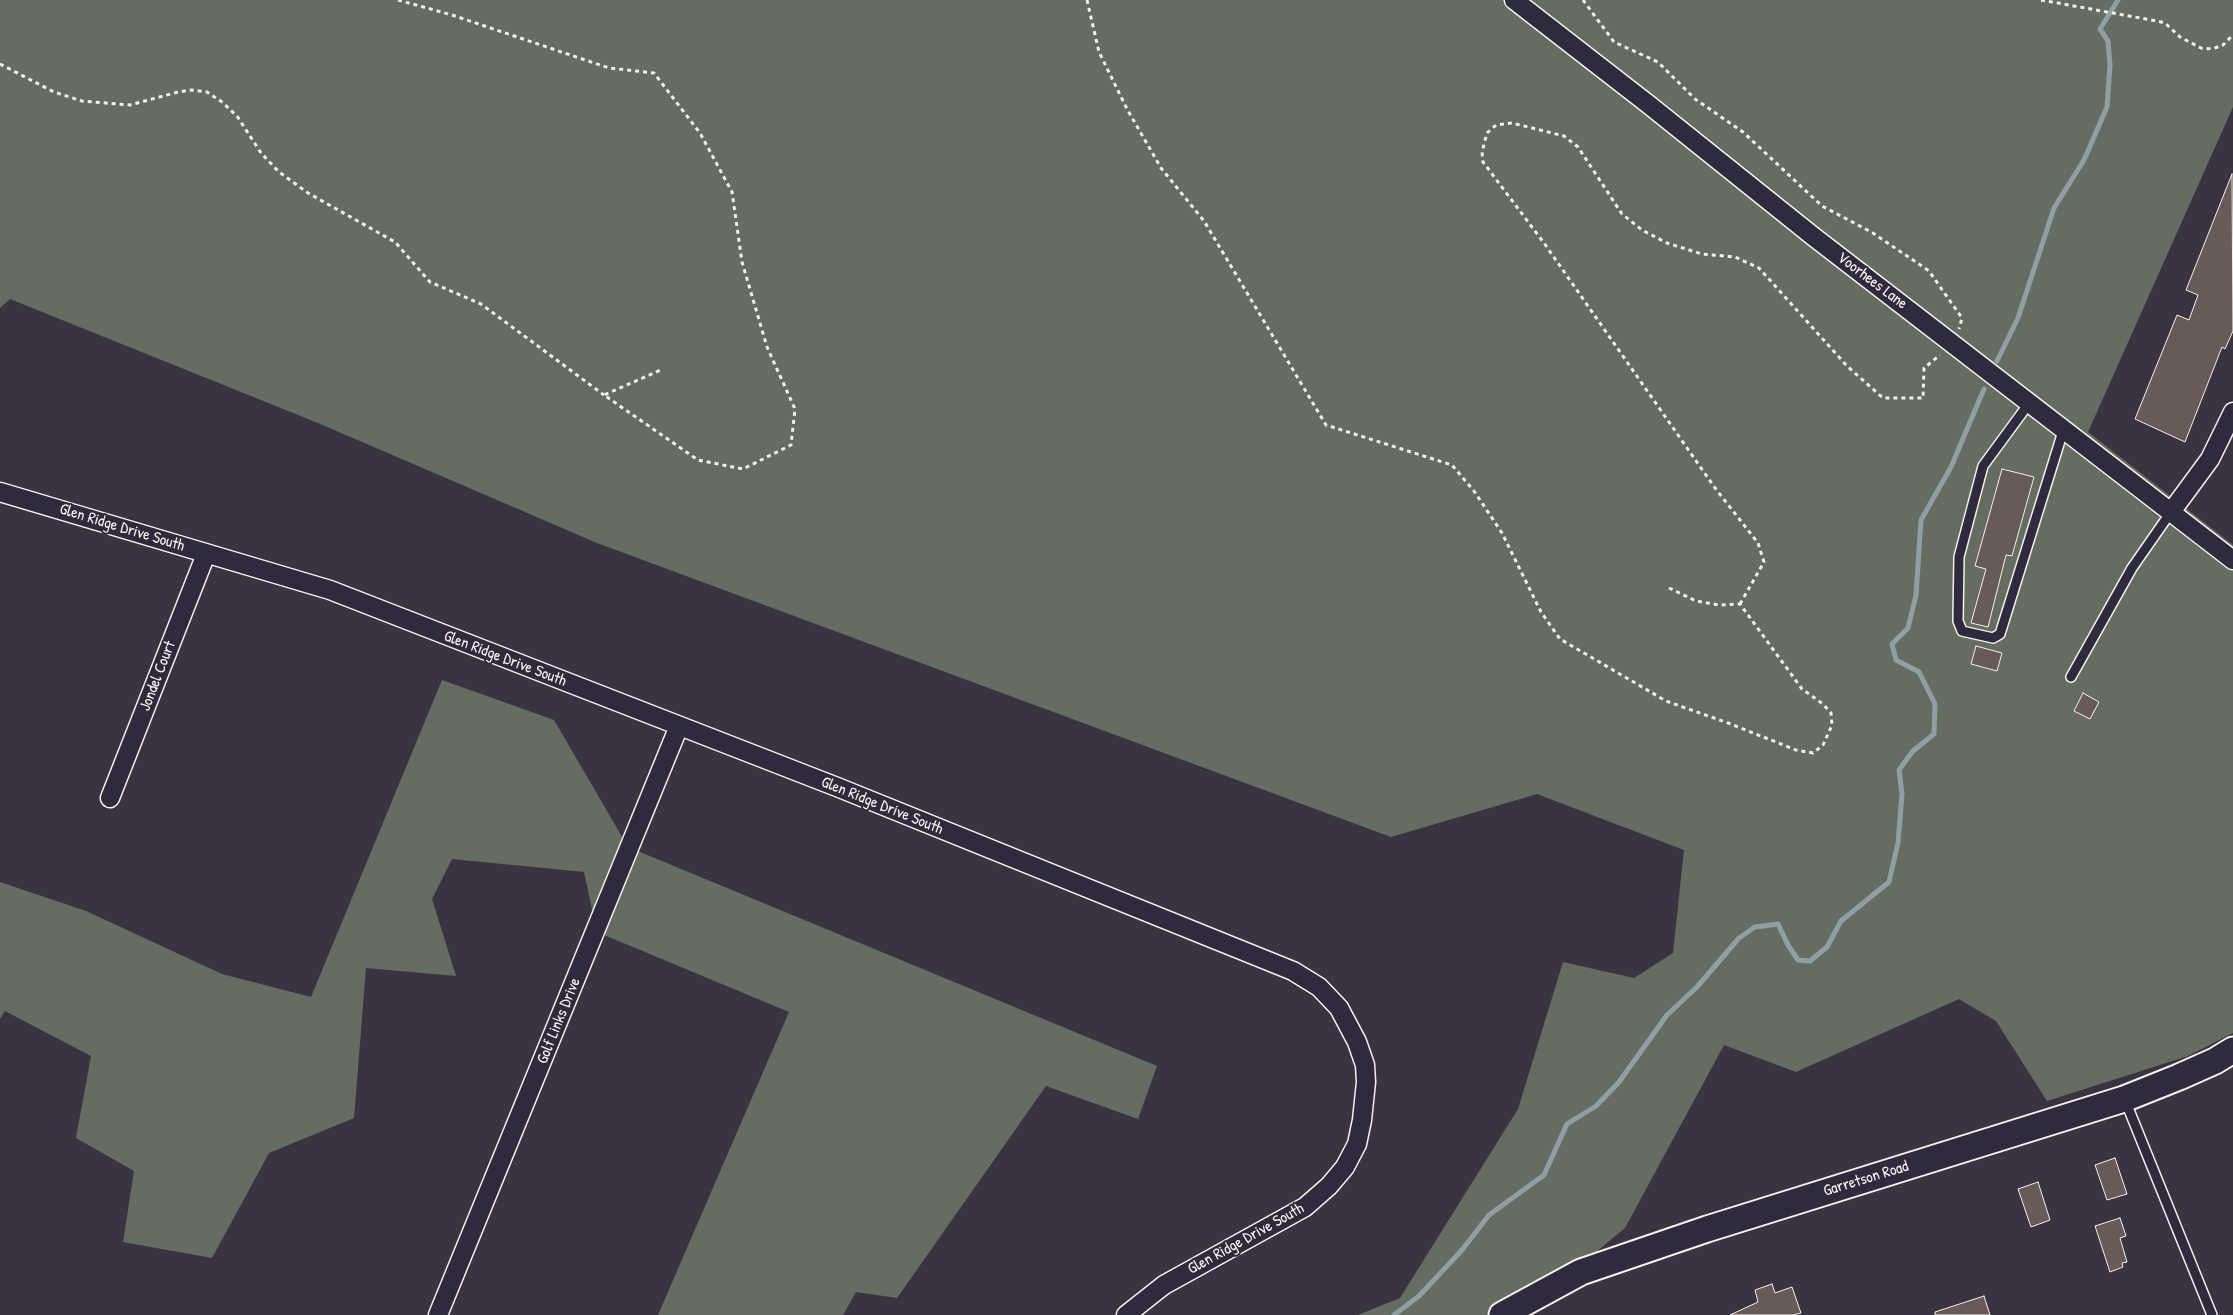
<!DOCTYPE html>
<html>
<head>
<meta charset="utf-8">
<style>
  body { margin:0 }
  canvas { display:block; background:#3a3442 }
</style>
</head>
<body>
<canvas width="2233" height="1315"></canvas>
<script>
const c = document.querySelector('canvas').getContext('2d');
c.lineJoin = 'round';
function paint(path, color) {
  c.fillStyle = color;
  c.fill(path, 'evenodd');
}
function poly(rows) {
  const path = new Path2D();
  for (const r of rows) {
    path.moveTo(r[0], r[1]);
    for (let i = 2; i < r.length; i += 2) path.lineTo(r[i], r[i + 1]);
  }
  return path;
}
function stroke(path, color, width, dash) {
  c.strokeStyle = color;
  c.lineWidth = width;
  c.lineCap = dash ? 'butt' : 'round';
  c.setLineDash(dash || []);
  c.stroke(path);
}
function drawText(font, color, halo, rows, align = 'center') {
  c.font = font + ' "Patrick Hand",sans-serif';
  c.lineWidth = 4;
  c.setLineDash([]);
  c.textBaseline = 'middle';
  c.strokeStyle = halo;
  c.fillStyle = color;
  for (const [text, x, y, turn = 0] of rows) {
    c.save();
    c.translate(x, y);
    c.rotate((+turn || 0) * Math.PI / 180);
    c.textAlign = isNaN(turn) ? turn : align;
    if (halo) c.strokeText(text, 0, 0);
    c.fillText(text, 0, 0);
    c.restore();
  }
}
const green = poly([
  [0,0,2233,0,2233,107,2088,432,2233,545,2233,1033,2188,1056,2047,1101,1996,1021,1959,999,1796,1072,1724,1045,1625,1228,1520,1315,1358,1315,1400,1298,1518,1109,1563,962,1634,978,1673,953,1684,850,1537,794,1391,837,597,543,318,423,10,299,0,308],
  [442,680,554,720,628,847,1157,1066,1138,1119,1046,1086,897,1298,856,1292,843,1315,658,1315,789,1012,597,932,584,872,452,859,432,899,456,976,366,968,354,1118,269,1153,212,1258,123,1242,134,1171,76,1138,91,1056,5,1011,0,1019,0,882,86,911,222,974,311,997]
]);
const stream = poly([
  [1997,361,2018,318,2054,208,2084,160,2107,107,2110,65,2108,41,2100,29,2118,0],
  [1394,1315,1419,1296,1462,1250,1489,1215,1544,1175,1567,1124,1596,1106,1619,1082,1667,1015,1697,987,1739,938,1755,927,1778,924,1788,945,1798,960,1810,961,1827,947,1841,921,1889,882,1898,843,1902,794,1899,770,1913,751,1934,734,1935,704,1919,672,1896,660,1892,644,1908,628,1916,595,1921,520,1951,467,1984,389]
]);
const building = poly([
  [2232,174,2233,331,2225,349,2222,347,2185,442,2135,419,2177,315,2189,320,2198,295,2186,290,2232,174],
  [2002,469,2034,477,2012,556,2006,555,1988,627,1971,623,1986,569,1975,566,2002,469],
  [1976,646,2002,653,1997,671,1971,664,1976,646],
  [2083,693,2099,702,2090,719,2074,711,2083,693],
  [2115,1158,2127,1194,2107,1200,2095,1165,2115,1158],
  [2038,1182,2050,1220,2031,1227,2018,1189,2038,1182],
  [2120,1218,2126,1236,2120,1238,2127,1262,2122,1263,2123,1267,2110,1272,2095,1226,2120,1218],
  [1772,1284,1775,1293,1792,1287,1801,1313,1793,1315,1730,1315,1758,1302,1755,1290,1772,1284],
  [1984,1296,1990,1315,1935,1315,1935,1312,1984,1296]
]);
const path = poly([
  [398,0,452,15,609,68,654,73,700,133,732,192,742,262,767,347,795,409,791,445,743,469,698,460,604,395,663,369],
  [1087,0,1099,52,1127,109,1161,168,1204,221,1326,425,1452,465,1474,491,1502,533,1541,612,1560,639,1666,701,1728,723,1796,750,1813,753,1823,745,1832,725,1831,713,1823,704,1802,689,1740,604,1719,605,1696,601,1669,588],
  [1583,0,1614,42,1658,62,1695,99,1743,132,1822,206,1873,233,1929,271,1962,318,1959,329],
  [2041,0,2157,21,2165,23,2180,37,2201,48,2212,49,2223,45,2233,35],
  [0,64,54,92,82,101,130,105,178,92,191,90,207,92,222,102,237,116,261,153,279,172,308,193,395,242,430,282,481,304,604,395],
  [1740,604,1764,562,1758,543,1715,488,1544,243,1483,162,1482,152,1487,133,1496,125,1512,123,1564,136,1578,147,1622,214,1642,230,1667,243,1702,254,1735,257,1759,268,1847,366,1883,398,1923,398,1924,368,1940,355]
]);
const lane = poly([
  [2030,402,1983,466,1959,557,1958,621,1962,631,1993,638,2000,634,2064,428],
  [2071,677,2132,568,2171,512],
  [2125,1100,2212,1315]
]);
const street = poly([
  [1514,0,1648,104,1814,237,2233,560],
  [0,492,330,590,837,787,1293,971,1319,987,1339,1008,1357,1042,1365,1065,1366,1082,1362,1120,1357,1144,1345,1167,1329,1186,1305,1207,1164,1285,1126,1315],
  [2171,512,2210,459,2233,412],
  [110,798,206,554],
  [438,1315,679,726]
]);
const secondary = poly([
  [1502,1315,1581,1272,1707,1229,2124,1099,2179,1077,2215,1061,2233,1050]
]);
const streetNames = [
  ["Voorhees Lane",1872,281,37],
  ["Glen Ridge Drive South",122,528,17],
  ["Glen Ridge Drive South",505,659,21],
  ["Jondel Court",158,676,-69],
  ["Glen Ridge Drive South",882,806,22],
  ["Golf Links Drive",559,1021,-68],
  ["Garretson Road",1866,1179,-17],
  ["Glen Ridge Drive South",1246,1239,-29]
];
paint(green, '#646d60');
stroke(stream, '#909ea5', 5);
paint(building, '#685b57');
stroke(building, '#f4f1e8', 1);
stroke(lane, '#f4f1e8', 12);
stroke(street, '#f4f1e8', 21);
stroke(secondary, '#f4f1e8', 29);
stroke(path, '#f4f1e8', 3, [4, 4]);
stroke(lane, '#2f2a3d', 9);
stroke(street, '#2f2a3d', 18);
stroke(secondary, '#2f2a3d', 25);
drawText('16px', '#f4f1e8', '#2f2a3d', streetNames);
</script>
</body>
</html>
